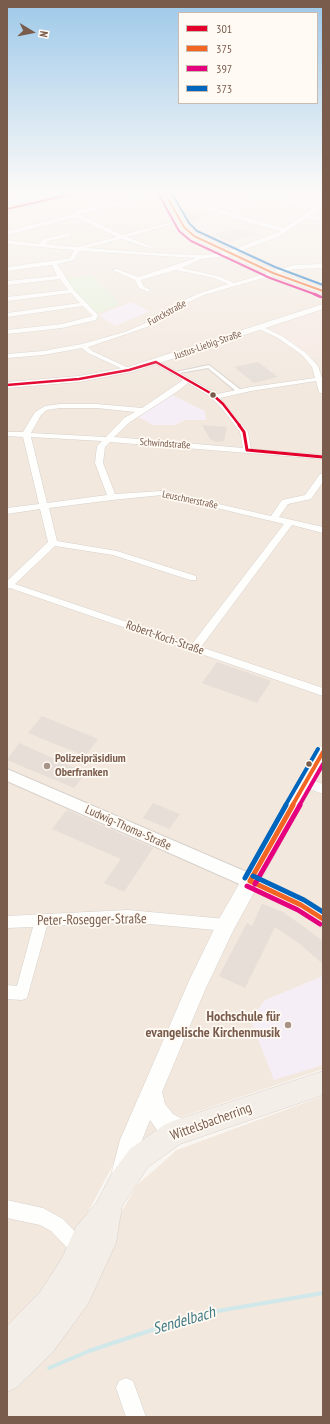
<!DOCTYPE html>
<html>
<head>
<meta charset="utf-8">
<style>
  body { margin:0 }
  #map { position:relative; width:330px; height:1424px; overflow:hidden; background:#f9f5f0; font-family:"PT Sans Narrow",sans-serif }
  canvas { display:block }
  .frame { position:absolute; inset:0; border:8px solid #7a5c4d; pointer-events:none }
  .legend { position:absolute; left:178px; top:12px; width:140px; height:92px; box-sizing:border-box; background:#fffaf3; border:1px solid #cabbb1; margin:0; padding:5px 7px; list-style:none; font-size:12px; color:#7a5c4d }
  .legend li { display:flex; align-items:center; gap:8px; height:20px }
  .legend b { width:20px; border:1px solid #cabbb1 }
  .north { position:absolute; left:12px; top:12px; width:40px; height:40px; -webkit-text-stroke:3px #fffaf3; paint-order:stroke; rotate:100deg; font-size:11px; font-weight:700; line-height:16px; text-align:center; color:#7a5c4d }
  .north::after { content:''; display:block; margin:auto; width:14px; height:18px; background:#7a5c4d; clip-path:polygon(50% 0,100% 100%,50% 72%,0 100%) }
</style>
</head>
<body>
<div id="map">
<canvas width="330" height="1424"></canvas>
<div class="frame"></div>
<ul class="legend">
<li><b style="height:5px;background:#e4002b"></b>301</li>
<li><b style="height:5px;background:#f26522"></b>375</li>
<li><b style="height:5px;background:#e5007d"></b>397</li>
<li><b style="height:5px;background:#0065bd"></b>373</li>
</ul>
<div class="north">N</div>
</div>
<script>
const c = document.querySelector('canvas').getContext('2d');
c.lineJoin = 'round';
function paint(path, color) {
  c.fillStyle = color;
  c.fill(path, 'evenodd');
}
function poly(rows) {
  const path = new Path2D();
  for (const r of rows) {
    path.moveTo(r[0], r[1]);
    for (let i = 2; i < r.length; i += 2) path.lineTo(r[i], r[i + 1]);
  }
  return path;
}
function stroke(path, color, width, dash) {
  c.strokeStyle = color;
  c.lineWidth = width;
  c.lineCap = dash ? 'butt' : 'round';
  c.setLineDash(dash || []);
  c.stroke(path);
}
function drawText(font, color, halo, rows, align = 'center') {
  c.font = font + ' "PT Sans Narrow",sans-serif';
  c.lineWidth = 3.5;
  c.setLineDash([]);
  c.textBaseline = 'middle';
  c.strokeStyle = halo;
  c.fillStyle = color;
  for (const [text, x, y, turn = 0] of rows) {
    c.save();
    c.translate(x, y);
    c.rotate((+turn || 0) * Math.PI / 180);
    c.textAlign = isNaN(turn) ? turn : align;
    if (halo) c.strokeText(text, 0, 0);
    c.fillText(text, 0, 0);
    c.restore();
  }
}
const residential = poly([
  [88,192,323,192,323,308,265,327,286,338,311,357,323,355,323,912,256,880,7,768,7,211],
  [197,211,203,220,210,217,259,233,226,244,176,212],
  [7,781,253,887,323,924,323,1069,175,1119,117,1157,77,1233,56,1279,7,1334],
  [323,1096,323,1417,7,1417,8,1391,48,1351,69,1324,122,1211,137,1185,177,1150]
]);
const commercial = poly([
  [7,192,36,192,38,193,7,201],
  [197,211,203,220,210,217,260,233,226,244,221,241,211,244,192,233,176,212],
  [323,308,323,355,312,357,286,338,264,327]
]);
const education = poly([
  [192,192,243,192,252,194,212,204,203,202,199,204,176,198],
  [310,193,323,196,299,203,285,200],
  [131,302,150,311,115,326,99,315],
  [172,395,205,411,206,420,185,420,175,425,153,425,136,416],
  [323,976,323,1065,274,1080,250,1019,265,1000]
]);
const green = poly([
  [92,276,118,302,118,305,97,313,62,279]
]);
const streamFar1 = poly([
  [295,192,309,192]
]);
const stream = poly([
  [49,1368,89,1351,200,1314,323,1293]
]);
const building = poly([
  [182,212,196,212,197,214,208,213,195,222,190,222],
  [242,228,257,233,230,242,213,234],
  [258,362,278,377,254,383,234,367],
  [202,425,227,427,224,441,216,442,210,439],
  [217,662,271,681,257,703,202,683],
  [42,716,98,739,85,756,28,733],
  [19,743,86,773,74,788,7,760],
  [153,803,180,814,169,829,143,818],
  [67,810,153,848,124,892,104,883,121,859,52,829],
  [262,904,283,912,323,941,323,964,300,944,275,927,245,988,219,976,247,923,252,926]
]);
const pedestrian = poly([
  [209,365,241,390,241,392,237,392,208,368,173,374,171,373,209,365]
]);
const minor = poly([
  [126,192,169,197,143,197,132,202,79,214,122,235,180,220,182,221,127,237,153,247,153,249,121,239,86,248,171,254,202,255,224,253,281,231,244,221,193,204,195,203,212,208,263,196,250,192,258,192,316,207,323,203,323,206,309,216,323,219,323,221,306,218,280,236,227,256,201,259,182,268,218,276,234,283,294,265,323,264,323,268,294,269,204,295,182,305,147,327,88,347,92,351,131,369,131,371,127,371,88,353,82,348,43,355,7,358,7,354,43,351,82,344,125,332,153,320,178,303,200,293,228,284,214,278,176,270,141,280,143,286,151,290,148,292,139,288,135,280,112,270,117,269,138,277,196,258,79,251,74,260,57,264,74,290,98,315,96,320,62,328,7,334,7,330,62,324,93,316,83,306,7,317,7,313,80,303,71,293,7,301,7,297,68,290,60,279,7,285,7,281,57,276,52,265,7,271,7,267,65,259,70,258,74,250,7,244,7,240,39,244,44,239,69,233,71,236,48,241,45,244,77,247,117,237,76,217,7,235,7,231,74,214,74,212,78,210,129,200,138,196,126,192],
  [268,198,312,209,284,228,217,209,268,198],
  [259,325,282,336,306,353,318,366,323,381,323,394,319,392,316,381,251,391,220,398,248,432,251,449,323,455,323,459,110,442,105,447,103,463,115,494,162,491,271,516,282,500,305,495,320,474,323,474,323,482,311,499,288,504,279,517,323,527,323,533,292,525,201,647,323,688,323,696,10,588,7,589,7,581,48,542,40,509,7,514,7,508,39,504,23,437,7,436,7,432,23,432,35,412,45,406,60,404,97,404,142,408,183,380,154,363,153,362,156,360,217,394,251,387,315,378,312,367,302,355,278,338,257,328,257,326,259,325],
  [188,383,209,396,220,406,240,432,243,448,114,437,130,422,178,391,188,383],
  [60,408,97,408,135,412,124,418,106,437,31,433,41,415,47,410,60,408],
  [31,437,102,441,97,446,95,463,107,495,47,503,31,437],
  [162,495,284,524,192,644,15,584,55,546,113,555,190,580,196,580,196,576,117,551,57,541,49,508,112,500,162,495],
  [306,778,323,784,323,794,302,786,300,783,302,780,306,778],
  [128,910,226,919,231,921,233,925,231,929,226,931,128,922,47,926,27,998,22,1000,7,999,7,985,17,986,33,927,7,928,7,916,128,910],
  [7,1200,43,1208,63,1219,86,1243,89,1249,86,1255,80,1258,74,1255,51,1231,40,1225,7,1218,7,1200],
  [126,1378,133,1381,146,1417,126,1417,116,1388,119,1381,126,1378]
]);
const tertiary = poly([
  [73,192,85,192,7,211,7,207,73,192],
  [7,769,256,876,307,900,323,910,323,927,295,910,244,886,7,781,7,769]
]);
const secondary = poly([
  [323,304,323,309,132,372,79,382,7,388,7,382,79,376,128,367,323,304],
  [323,746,323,766,233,931,205,990,162,1092,165,1104,173,1114,189,1123,192,1131,189,1139,181,1142,173,1139,157,1130,150,1120,142,1140,131,1179,123,1182,115,1179,112,1171,120,1140,189,981,219,919,317,748,323,746]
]);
const primary = poly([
  [161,192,168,192,187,226,197,234,276,271,323,288,323,294,270,275,191,238,180,227,161,192],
  [323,1071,323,1095,180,1144,148,1167,122,1206,116,1243,88,1304,52,1353,17,1387,7,1392,7,1326,40,1292,62,1258,76,1227,97,1202,112,1173,130,1149,164,1125,173,1121,323,1071]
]);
const bus1Far2 = poly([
  [7,209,81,192]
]);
const bus1Far1 = poly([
  [156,362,212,394,223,404,240,426],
  [7,385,79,379,129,370,156,362]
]);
const bus1 = poly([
  [239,425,244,432,247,450],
  [247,450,323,457]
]);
const bus2Far2 = poly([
  [164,192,184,227,194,236,273,273,323,291]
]);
const bus2Far1 = poly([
  [292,806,323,752]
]);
const bus2 = poly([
  [250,881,293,805],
  [250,881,301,905,323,919]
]);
const bus3Far3 = poly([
  [159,195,179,231,191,241,270,278,317,295]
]);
const bus3Far2 = poly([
  [314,294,321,297]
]);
const bus3Far1 = poly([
  [299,806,323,764]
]);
const bus3 = poly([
  [255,884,300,805],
  [247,886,298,910,320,924]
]);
const bus4Far2 = poly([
  [171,192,189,223,197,231,275,267,323,285]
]);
const bus4Far1 = poly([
  [285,806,318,749]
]);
const bus4 = poly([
  [253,876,304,900,323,912],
  [245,878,286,805]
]);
const markers = [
  [213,395,3.5,"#7a5c4d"],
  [309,764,3.5,"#7a5c4d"],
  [47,766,4,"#a69286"],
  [288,1025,4,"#a69286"]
];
const farStreetnames = [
  ["Funckstraße",167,313,-29],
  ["Justus-Liebig-Straße",208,345,-19],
  ["Schwindstraße",165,444,4],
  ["Leuschnerstraße",190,500,12]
];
const streetNames = [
  ["Robert-Koch-Straße",165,638,19],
  ["Ludwig-Thoma-Straße",128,828,24]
];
const poiNames = [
  ["Polizeipräsidium",55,759],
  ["Oberfranken",55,773]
];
const nearStreetnames = [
  ["Peter-Rosegger-Straße",92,920,-1],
  ["Wittelsbacherring",211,1122,-20]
];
const nearPoinames = [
  ["Hochschule für",280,1017],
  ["evangelische Kirchenmusik",280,1033]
];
const nearWaternames = [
  ["Sendelbach",184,1321,-16]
];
paint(residential, '#f2e8de');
paint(commercial, '#f6e8e1');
paint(education, '#f6eef6');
paint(green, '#e7f0db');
stroke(streamFar1, '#d0e8ea', 1);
stroke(stream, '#d0e8ea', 4);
paint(building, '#e6ded7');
stroke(pedestrian, '#d7d1cb', 2);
stroke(minor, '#d7d1cb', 1);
stroke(tertiary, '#d7d1cb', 2);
stroke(secondary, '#d9d2cb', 1);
stroke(primary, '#dad1cc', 1);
paint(pedestrian, '#fefefd');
paint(minor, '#fefefd');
paint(tertiary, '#fefefd');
paint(secondary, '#fefefd');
paint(primary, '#f3eee8');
stroke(bus1Far2, '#e4002b', 2);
stroke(bus1Far1, '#e4002b', 2.5);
stroke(bus1, '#e4002b', 3);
stroke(bus2Far2, '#f26522', 2);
stroke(bus2Far1, '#f26522', 4);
stroke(bus2, '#f26522', 5);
stroke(bus3Far3, '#e5007d', 2);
stroke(bus3Far2, '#e5007d', 2.5);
stroke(bus3Far1, '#e5007d', 4);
stroke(bus3, '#e5007d', 5);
stroke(bus4Far2, '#0065bd', 2);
stroke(bus4Far1, '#0065bd', 4);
stroke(bus4, '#0065bd', 5);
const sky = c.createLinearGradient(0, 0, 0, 392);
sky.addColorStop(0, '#9ec9e9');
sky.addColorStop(0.49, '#fcfaf8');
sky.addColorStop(1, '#fcfaf800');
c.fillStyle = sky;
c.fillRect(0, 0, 330, 392);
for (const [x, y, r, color] of markers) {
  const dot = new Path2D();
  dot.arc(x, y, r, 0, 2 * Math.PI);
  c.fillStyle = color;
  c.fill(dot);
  stroke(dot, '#fffaf3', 1.5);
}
drawText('10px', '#7a5c4d', '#fffaf3', farStreetnames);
drawText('12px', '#7a5c4d', '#fffaf3', streetNames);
drawText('bold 12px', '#7a5c4d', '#fffaf3', poiNames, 'left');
drawText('14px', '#7a5c4d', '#fffaf3', nearStreetnames);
drawText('bold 14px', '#7a5c4d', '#fffaf3', nearPoinames, 'right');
drawText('italic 16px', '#437c86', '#fffaf3', nearWaternames);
</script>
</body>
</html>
